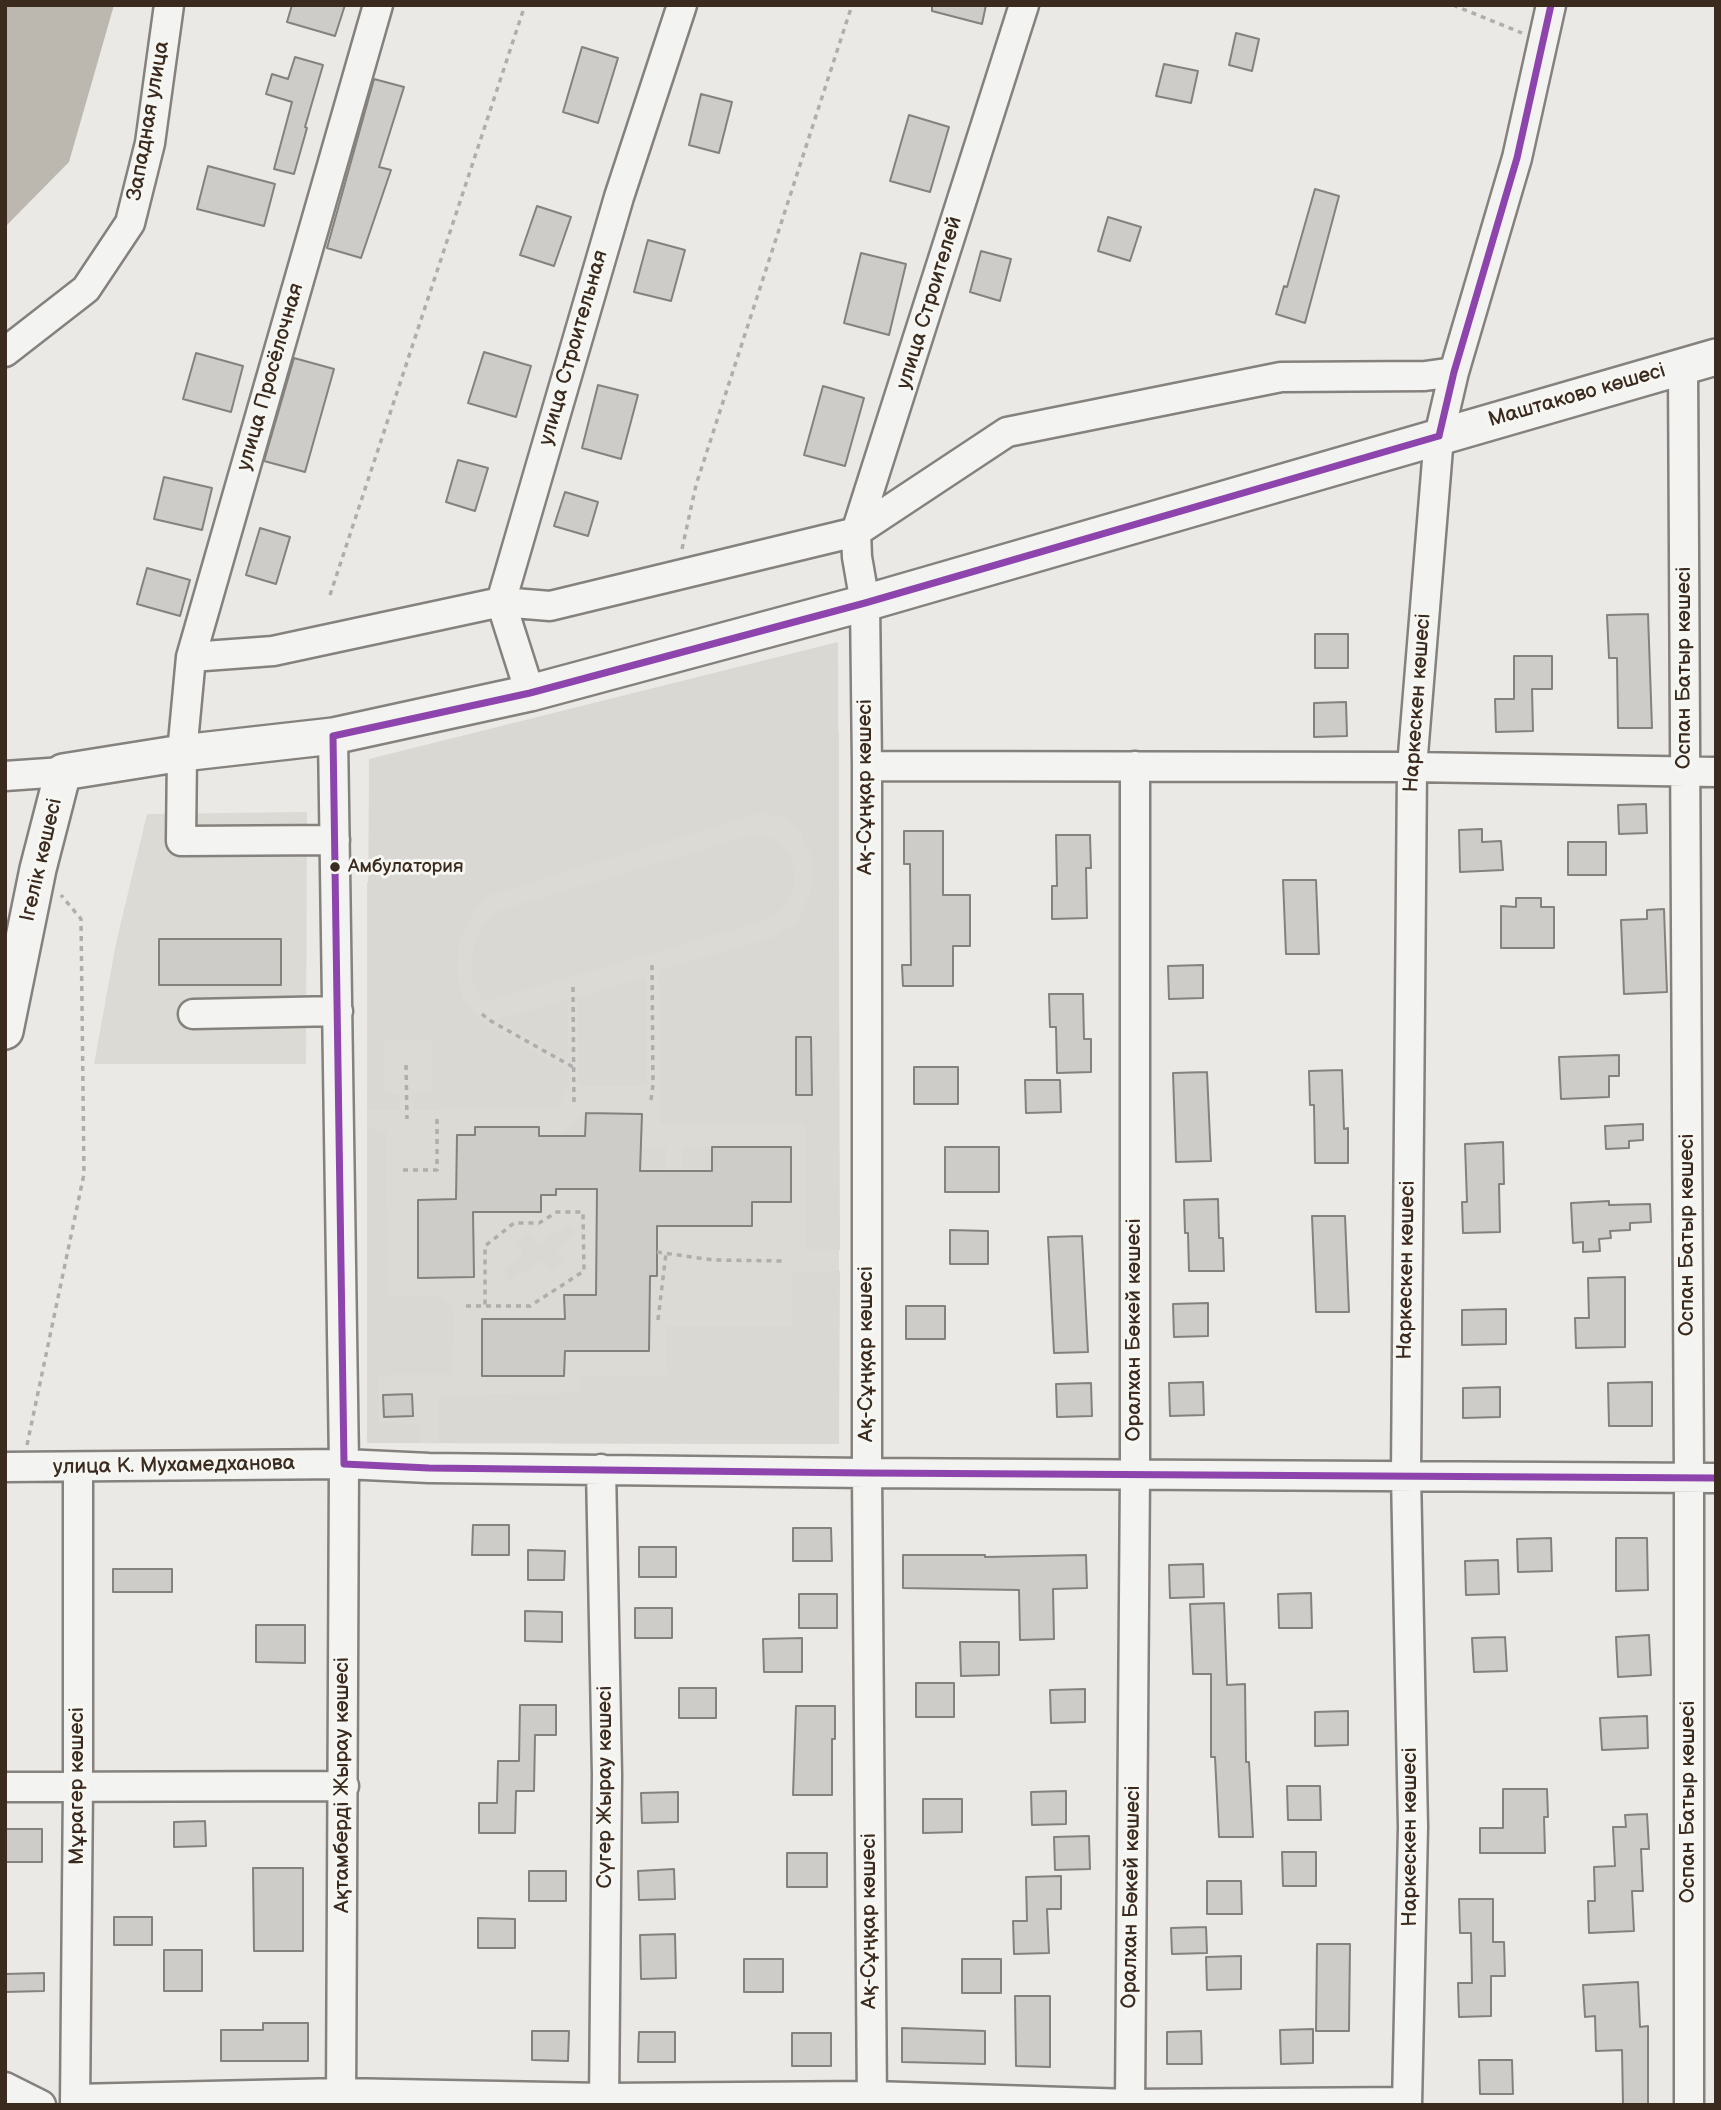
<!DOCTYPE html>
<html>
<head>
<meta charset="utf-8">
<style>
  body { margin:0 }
  #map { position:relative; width:1721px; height:2110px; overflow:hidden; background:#eae9e6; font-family:"Balsamiq Sans",sans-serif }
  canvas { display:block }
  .frame { position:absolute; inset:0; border:7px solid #3b2a1e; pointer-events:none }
</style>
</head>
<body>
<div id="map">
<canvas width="1721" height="2110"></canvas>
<div class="frame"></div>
</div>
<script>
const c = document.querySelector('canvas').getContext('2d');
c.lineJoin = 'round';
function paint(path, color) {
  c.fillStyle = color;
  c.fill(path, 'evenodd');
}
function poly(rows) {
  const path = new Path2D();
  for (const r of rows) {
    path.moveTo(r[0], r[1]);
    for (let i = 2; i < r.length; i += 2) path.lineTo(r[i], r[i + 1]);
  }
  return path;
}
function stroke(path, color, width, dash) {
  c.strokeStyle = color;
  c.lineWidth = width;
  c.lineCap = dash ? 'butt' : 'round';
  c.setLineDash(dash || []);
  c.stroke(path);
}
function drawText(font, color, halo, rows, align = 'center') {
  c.font = font + ' "Balsamiq Sans",sans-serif';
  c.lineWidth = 6;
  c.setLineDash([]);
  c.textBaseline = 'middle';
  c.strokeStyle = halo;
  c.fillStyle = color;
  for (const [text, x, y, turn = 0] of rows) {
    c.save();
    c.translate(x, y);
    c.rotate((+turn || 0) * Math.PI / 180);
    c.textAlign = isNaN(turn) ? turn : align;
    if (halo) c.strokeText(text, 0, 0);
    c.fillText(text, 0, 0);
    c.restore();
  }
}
const built = poly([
  [839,730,839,1444,367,1443,367,882],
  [307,812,306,1064,94,1064,116,943,147,814]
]);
const green = poly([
  [838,642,840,1250,806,1249,805,1125,660,1123,659,970,775,937,799,921,811,890,813,861,800,830,781,816,761,813,492,894,474,911,459,941,457,976,464,1002,482,1022,569,1070,569,1085,557,1108,413,1110,412,1093,433,1093,432,1039,384,1039,385,1094,400,1094,400,1110,367,1110,369,759],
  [746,837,768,837,781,844,791,855,795,881,790,899,778,913,759,922,485,1002,477,992,471,980,473,950,483,925,500,910],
  [646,977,647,1086,579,1086,577,998],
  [568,999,568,1060,497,1020],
  [586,1113,584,1170,556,1170,556,1136],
  [367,1128,386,1132,388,1297,441,1296,451,1304,454,1312,452,1374,379,1375,379,1423,419,1424,420,1443,367,1443],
  [666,1147,665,1171,640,1171,641,1148],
  [682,1147,712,1147,712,1171,683,1171],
  [569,1223,577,1234,556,1249,564,1261,550,1271,542,1260,510,1282,502,1270,524,1254,516,1242,529,1233,538,1245],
  [792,1271,840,1271,839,1444,438,1443,439,1395,579,1393,580,1375,667,1375,667,1326,792,1326]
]);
const water = poly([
  [5,5,114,5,69,162,5,227]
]);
const building = poly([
  [292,5,345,5,335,36,287,22,292,5],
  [932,5,986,5,982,24,932,11,932,5],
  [1236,33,1259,39,1252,71,1229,65,1236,33],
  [582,47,618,58,598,123,563,112,582,47],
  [295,57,323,65,305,127,307,128,294,174,274,169,292,102,266,94,272,74,288,79,295,57],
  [1164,64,1198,71,1191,103,1156,96,1164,64],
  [374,79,404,87,379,167,391,170,361,258,327,248,374,79],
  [701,94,732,102,719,153,689,145,701,94],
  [909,115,949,127,930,192,890,181,909,115],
  [208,166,275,184,264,226,197,209,208,166],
  [1315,189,1339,196,1305,323,1276,314,1284,286,1287,287,1315,189],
  [537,206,571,217,554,266,520,255,537,206],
  [1108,217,1141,227,1130,261,1098,251,1108,217],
  [648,240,685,250,671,301,634,292,648,240],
  [981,251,1011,259,1000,301,970,292,981,251],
  [861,253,906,264,889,335,844,323,861,253],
  [484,352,531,366,516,417,468,403,484,352],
  [196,353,243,366,231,412,183,399,196,353],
  [294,358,334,369,305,472,264,461,294,358],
  [598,385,638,395,621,459,582,448,598,385],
  [823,386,864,398,845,466,804,455,823,386],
  [458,460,488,468,475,511,446,502,458,460],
  [164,477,212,488,202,530,154,519,164,477],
  [565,492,598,502,588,536,554,526,565,492],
  [260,528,290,537,276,584,246,575,260,528],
  [147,568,190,580,180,616,137,604,147,568],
  [1648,614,1652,728,1618,728,1617,658,1609,658,1607,615,1648,614],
  [1315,634,1348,634,1348,668,1315,668,1315,634],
  [1514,656,1552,656,1552,689,1532,689,1533,731,1496,732,1495,699,1514,699,1514,656],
  [1346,702,1347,736,1314,737,1314,703,1346,702],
  [1646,804,1647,833,1619,834,1618,805,1646,804],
  [1482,829,1482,842,1501,841,1503,870,1460,872,1459,830,1482,829],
  [904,831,943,831,943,895,970,895,970,946,953,946,953,986,903,986,902,965,911,965,910,864,904,864,904,831],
  [1056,835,1090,835,1091,868,1086,868,1087,918,1052,919,1052,886,1057,886,1056,835],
  [1568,842,1606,842,1606,875,1568,875,1568,842],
  [1283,880,1316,880,1319,954,1286,954,1283,880],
  [1516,898,1541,898,1541,907,1554,907,1554,948,1501,948,1501,906,1516,907,1516,898],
  [1664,909,1667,992,1624,994,1621,920,1647,919,1647,910,1664,909],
  [159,939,281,939,281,985,159,985,159,939],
  [1203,965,1203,998,1169,999,1168,966,1203,965],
  [1049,994,1083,994,1084,1039,1091,1039,1091,1072,1057,1073,1056,1027,1050,1027,1049,994],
  [796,1037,811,1037,812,1095,796,1095,796,1037],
  [1619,1055,1619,1076,1609,1076,1609,1097,1561,1099,1559,1057,1619,1055],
  [914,1067,958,1067,958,1104,914,1104,914,1067],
  [1342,1070,1344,1129,1348,1128,1348,1163,1315,1163,1314,1105,1310,1105,1309,1071,1342,1070],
  [1207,1072,1211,1161,1176,1162,1173,1073,1207,1072],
  [1025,1080,1060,1080,1061,1112,1026,1113,1025,1080],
  [586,1113,642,1114,640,1171,712,1171,712,1147,791,1147,791,1202,752,1202,752,1226,657,1226,657,1276,650,1276,649,1351,565,1351,564,1376,482,1376,482,1319,565,1319,564,1295,596,1295,597,1189,556,1189,556,1195,541,1195,541,1212,473,1212,474,1277,418,1278,418,1200,456,1199,457,1135,475,1135,475,1127,539,1127,539,1136,585,1136,586,1113],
  [1643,1124,1643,1140,1629,1141,1629,1148,1606,1149,1605,1126,1643,1124],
  [1503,1142,1504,1184,1499,1184,1500,1232,1463,1233,1462,1202,1467,1202,1465,1144,1503,1142],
  [945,1147,999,1147,999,1192,945,1192,945,1147],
  [1218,1199,1219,1238,1223,1238,1224,1271,1189,1271,1188,1233,1185,1233,1184,1200,1218,1199],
  [1609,1201,1609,1205,1650,1204,1651,1222,1630,1223,1630,1230,1610,1231,1611,1238,1599,1239,1600,1251,1583,1252,1583,1242,1573,1243,1571,1203,1609,1201],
  [1312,1216,1345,1216,1349,1312,1316,1312,1312,1216],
  [950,1230,988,1231,988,1264,950,1264,950,1230],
  [1082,1236,1088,1352,1054,1353,1048,1237,1082,1236],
  [1625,1277,1625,1347,1576,1348,1575,1318,1589,1318,1588,1278,1625,1277],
  [1208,1303,1208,1336,1174,1337,1173,1304,1208,1303],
  [906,1306,945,1306,945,1339,906,1339,906,1306],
  [1506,1309,1506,1344,1462,1345,1462,1310,1506,1309],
  [1203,1382,1204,1415,1170,1416,1169,1383,1203,1382],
  [1652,1382,1652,1426,1609,1426,1608,1383,1652,1382],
  [1091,1383,1092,1416,1057,1417,1056,1384,1091,1383],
  [1500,1387,1500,1417,1463,1418,1463,1388,1500,1387],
  [412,1394,413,1416,384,1417,383,1395,412,1394],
  [473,1525,509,1525,509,1555,472,1555,473,1525],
  [793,1528,831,1528,832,1561,793,1561,793,1528],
  [1551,1538,1552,1571,1518,1572,1517,1539,1551,1538],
  [1616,1538,1647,1538,1648,1590,1616,1591,1616,1538],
  [639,1547,676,1547,676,1577,639,1577,639,1547],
  [528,1550,565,1551,564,1580,528,1580,528,1550],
  [903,1555,985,1555,985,1557,1086,1555,1087,1588,1053,1589,1054,1639,1020,1640,1019,1590,903,1588,903,1555],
  [1498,1560,1499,1594,1466,1595,1465,1561,1498,1560],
  [1203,1564,1204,1597,1170,1598,1169,1565,1203,1564],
  [113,1569,172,1569,172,1592,113,1592,113,1569],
  [1311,1593,1312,1628,1279,1628,1278,1594,1311,1593],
  [799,1594,837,1594,837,1628,799,1628,799,1594],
  [1224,1603,1227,1685,1245,1684,1246,1762,1249,1762,1253,1837,1219,1837,1215,1757,1211,1757,1211,1674,1193,1674,1190,1604,1224,1603],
  [635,1608,672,1608,672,1638,635,1638,635,1608],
  [525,1611,562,1612,562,1642,525,1641,525,1611],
  [256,1625,305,1625,305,1663,256,1662,256,1625],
  [1649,1635,1651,1675,1618,1677,1616,1637,1649,1635],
  [1505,1637,1507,1671,1474,1672,1472,1638,1505,1637],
  [802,1638,802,1672,764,1672,763,1639,802,1638],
  [960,1642,999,1642,999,1675,961,1676,960,1642],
  [916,1683,954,1683,954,1717,916,1717,916,1683],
  [679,1688,716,1688,716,1718,679,1718,679,1688],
  [1085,1689,1085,1722,1051,1723,1050,1690,1085,1689],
  [520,1705,556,1705,556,1735,535,1735,534,1791,516,1791,515,1833,479,1833,479,1803,497,1803,498,1761,519,1761,520,1705],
  [796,1706,835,1706,835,1739,832,1739,832,1795,793,1795,796,1706],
  [1348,1711,1348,1745,1315,1746,1315,1712,1348,1711],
  [1647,1716,1648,1748,1602,1750,1600,1718,1647,1716],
  [1287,1786,1320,1786,1321,1820,1288,1820,1287,1786],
  [1503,1789,1547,1789,1548,1817,1544,1817,1545,1853,1480,1853,1480,1828,1503,1828,1503,1789],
  [1066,1791,1066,1824,1032,1825,1031,1792,1066,1791],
  [678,1792,678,1822,642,1823,641,1793,678,1792],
  [923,1799,962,1799,962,1832,923,1833,923,1799],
  [1647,1814,1649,1849,1641,1849,1643,1891,1632,1891,1634,1931,1589,1933,1588,1901,1595,1901,1594,1867,1615,1866,1613,1827,1626,1827,1625,1815,1647,1814],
  [205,1821,206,1846,174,1847,174,1822,205,1821],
  [5,1829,42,1829,42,1862,5,1862,5,1829],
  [1089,1836,1090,1869,1055,1870,1054,1837,1089,1836],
  [1282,1852,1316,1852,1316,1886,1283,1886,1282,1852],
  [787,1853,827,1853,827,1887,787,1887,787,1853],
  [253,1868,303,1868,303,1951,254,1951,253,1868],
  [674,1869,675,1899,639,1900,638,1871,674,1869],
  [529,1871,566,1871,566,1901,529,1901,529,1871],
  [1061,1876,1061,1909,1047,1909,1049,1953,1014,1954,1013,1921,1027,1921,1026,1877,1061,1876],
  [1207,1881,1241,1881,1242,1914,1207,1914,1207,1881],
  [1459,1899,1493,1899,1493,1942,1504,1942,1505,1976,1491,1976,1491,2016,1459,2017,1458,1983,1472,1983,1471,1933,1460,1933,1459,1899],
  [114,1917,152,1917,152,1945,114,1945,114,1917],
  [478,1918,515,1919,515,1948,478,1948,478,1918],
  [1206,1927,1207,1953,1172,1954,1171,1928,1206,1927],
  [675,1934,676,1978,641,1979,640,1935,675,1934],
  [1317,1944,1350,1944,1349,2031,1316,2031,1317,1944],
  [164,1950,202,1950,202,1991,164,1991,164,1950],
  [1241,1956,1241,1989,1207,1990,1206,1957,1241,1956],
  [744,1959,783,1959,783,1992,744,1992,744,1959],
  [962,1959,1001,1959,1001,1993,962,1993,962,1959],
  [44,1973,44,1991,5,1992,5,1974,44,1973],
  [1638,1982,1640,2027,1648,2026,1648,2105,1623,2105,1622,2050,1596,2051,1595,2016,1585,2017,1583,1985,1638,1982],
  [1015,1996,1050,1996,1050,2067,1016,2066,1015,1996],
  [263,2023,308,2023,308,2061,221,2061,221,2030,263,2030,263,2023],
  [902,2028,985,2031,985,2064,902,2062,902,2028],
  [1313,2029,1313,2063,1281,2064,1280,2030,1313,2029],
  [532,2031,569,2031,568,2061,532,2060,532,2031],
  [1201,2031,1202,2064,1167,2064,1167,2032,1201,2031],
  [639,2032,675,2032,675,2062,638,2062,639,2032],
  [792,2033,831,2033,831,2066,792,2066,792,2033],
  [1479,2060,1512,2060,1513,2094,1480,2094,1479,2060]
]);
const path = poly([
  [1453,5,1522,33],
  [682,549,696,485,852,5],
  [330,595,525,5],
  [573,987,574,1107],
  [482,1014,489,1020,573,1067],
  [406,1065,407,1119],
  [651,1100,653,1085,652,963],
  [403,1170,437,1170,437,1119],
  [657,1252,713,1260,784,1261],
  [466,1306,530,1306,584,1271,583,1212,557,1212,539,1223,514,1223,485,1246,485,1306],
  [658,1320,666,1253],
  [27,1445,84,1174,81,919,61,895]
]);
const minor = poly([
  [5,352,86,289,130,223,150,143,169,5],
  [1683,366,1689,1477,1689,2105],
  [191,657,273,651,501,602,550,606,856,532,1007,432,1281,377,1425,376,1454,372],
  [530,693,501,602,619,197,682,5],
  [333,736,344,1464,341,2105],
  [867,766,1412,767,1716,772],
  [5,776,63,772],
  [335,840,181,841,182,753,191,657,378,5],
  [193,1014,338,1011],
  [5,1467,344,1464,429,1468,867,1473,1716,1478],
  [601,1469,607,1775,604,2105],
  [5,1787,344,1786],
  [5,2087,41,2105],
  [75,2099,341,2093,604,2098,872,2096,1130,2104,1407,2102],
  [75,2105,78,1786,78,1468],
  [872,2105,867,1473,867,766,865,603,857,557,856,532,1024,5],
  [1130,2105,1135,1474,1135,766],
  [1407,2105,1413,1827,1406,1474,1412,767,1439,436,1454,372,1517,158,1551,5]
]);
const major = poly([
  [5,1031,38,869,63,772,182,753,333,736,530,693,865,603,1716,357]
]);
const bus1 = poly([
  [1439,436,1454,372,1517,158,1551,5],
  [333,736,530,693,865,603,1439,436],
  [333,736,344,1464],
  [344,1464,429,1468,867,1473,1716,1478]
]);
const markers = [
  [335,867,6,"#3b2a1e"]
];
const busNames = [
  ["Амбулатория",348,867]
];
const streetNames = [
  ["Западная улица",149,121,-80],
  ["улица Строителей",930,303,-73],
  ["улица Строительная",574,348,-74],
  ["улица Просёлочная",271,377,-74],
  ["Маштаково көшесі",1577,396,-16],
  ["Оспан Батыр көшесі",1685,668,-90],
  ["Наркескен көшесі",1418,703,-86],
  ["Ақ-Сұңқар көшесі",866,787,-90],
  ["Ігелік көшесі",42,860,-77],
  ["Оспан Батыр көшесі",1688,1235,-90],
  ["Наркескен көшесі",1407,1270,-89],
  ["Оралхан Бөкей көшесі",1135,1330,-90],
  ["Ақ-Сұңқар көшесі",867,1354,-90],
  ["улица К. Мухамедханова",174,1466,-1],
  ["Ақтамберді Жырау көшесі",343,1785,-90],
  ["Мұрагер көшесі",78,1786,-90],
  ["Сүгер Жырау көшесі",606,1787,-90],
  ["Оспан Батыр көшесі",1689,1802,-90],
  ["Наркескен көшесі",1411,1837,-90],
  ["Оралхан Бөкей көшесі",1132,1897,-89],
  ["Ақ-Сұңқар көшесі",870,1921,-90]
];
paint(built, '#dbdad4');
paint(green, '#dad8d3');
paint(water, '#bcb7af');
paint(building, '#cdccc9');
stroke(building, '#85817d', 2);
stroke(minor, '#85817d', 33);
stroke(major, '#85817d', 40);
stroke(path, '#b0aeac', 3.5, [5, 5]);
stroke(minor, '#f3f3f1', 28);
stroke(major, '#f3f3f1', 35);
stroke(bus1, '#8e44ad', 7);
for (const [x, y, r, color] of markers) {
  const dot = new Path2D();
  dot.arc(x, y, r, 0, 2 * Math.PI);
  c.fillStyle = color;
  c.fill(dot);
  stroke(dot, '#f6f6f2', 2.5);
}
drawText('19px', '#3b2a1e', '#f6f6f2', busNames, 'left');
drawText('21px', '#3b2a1e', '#f6f6f2', streetNames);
</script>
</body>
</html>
